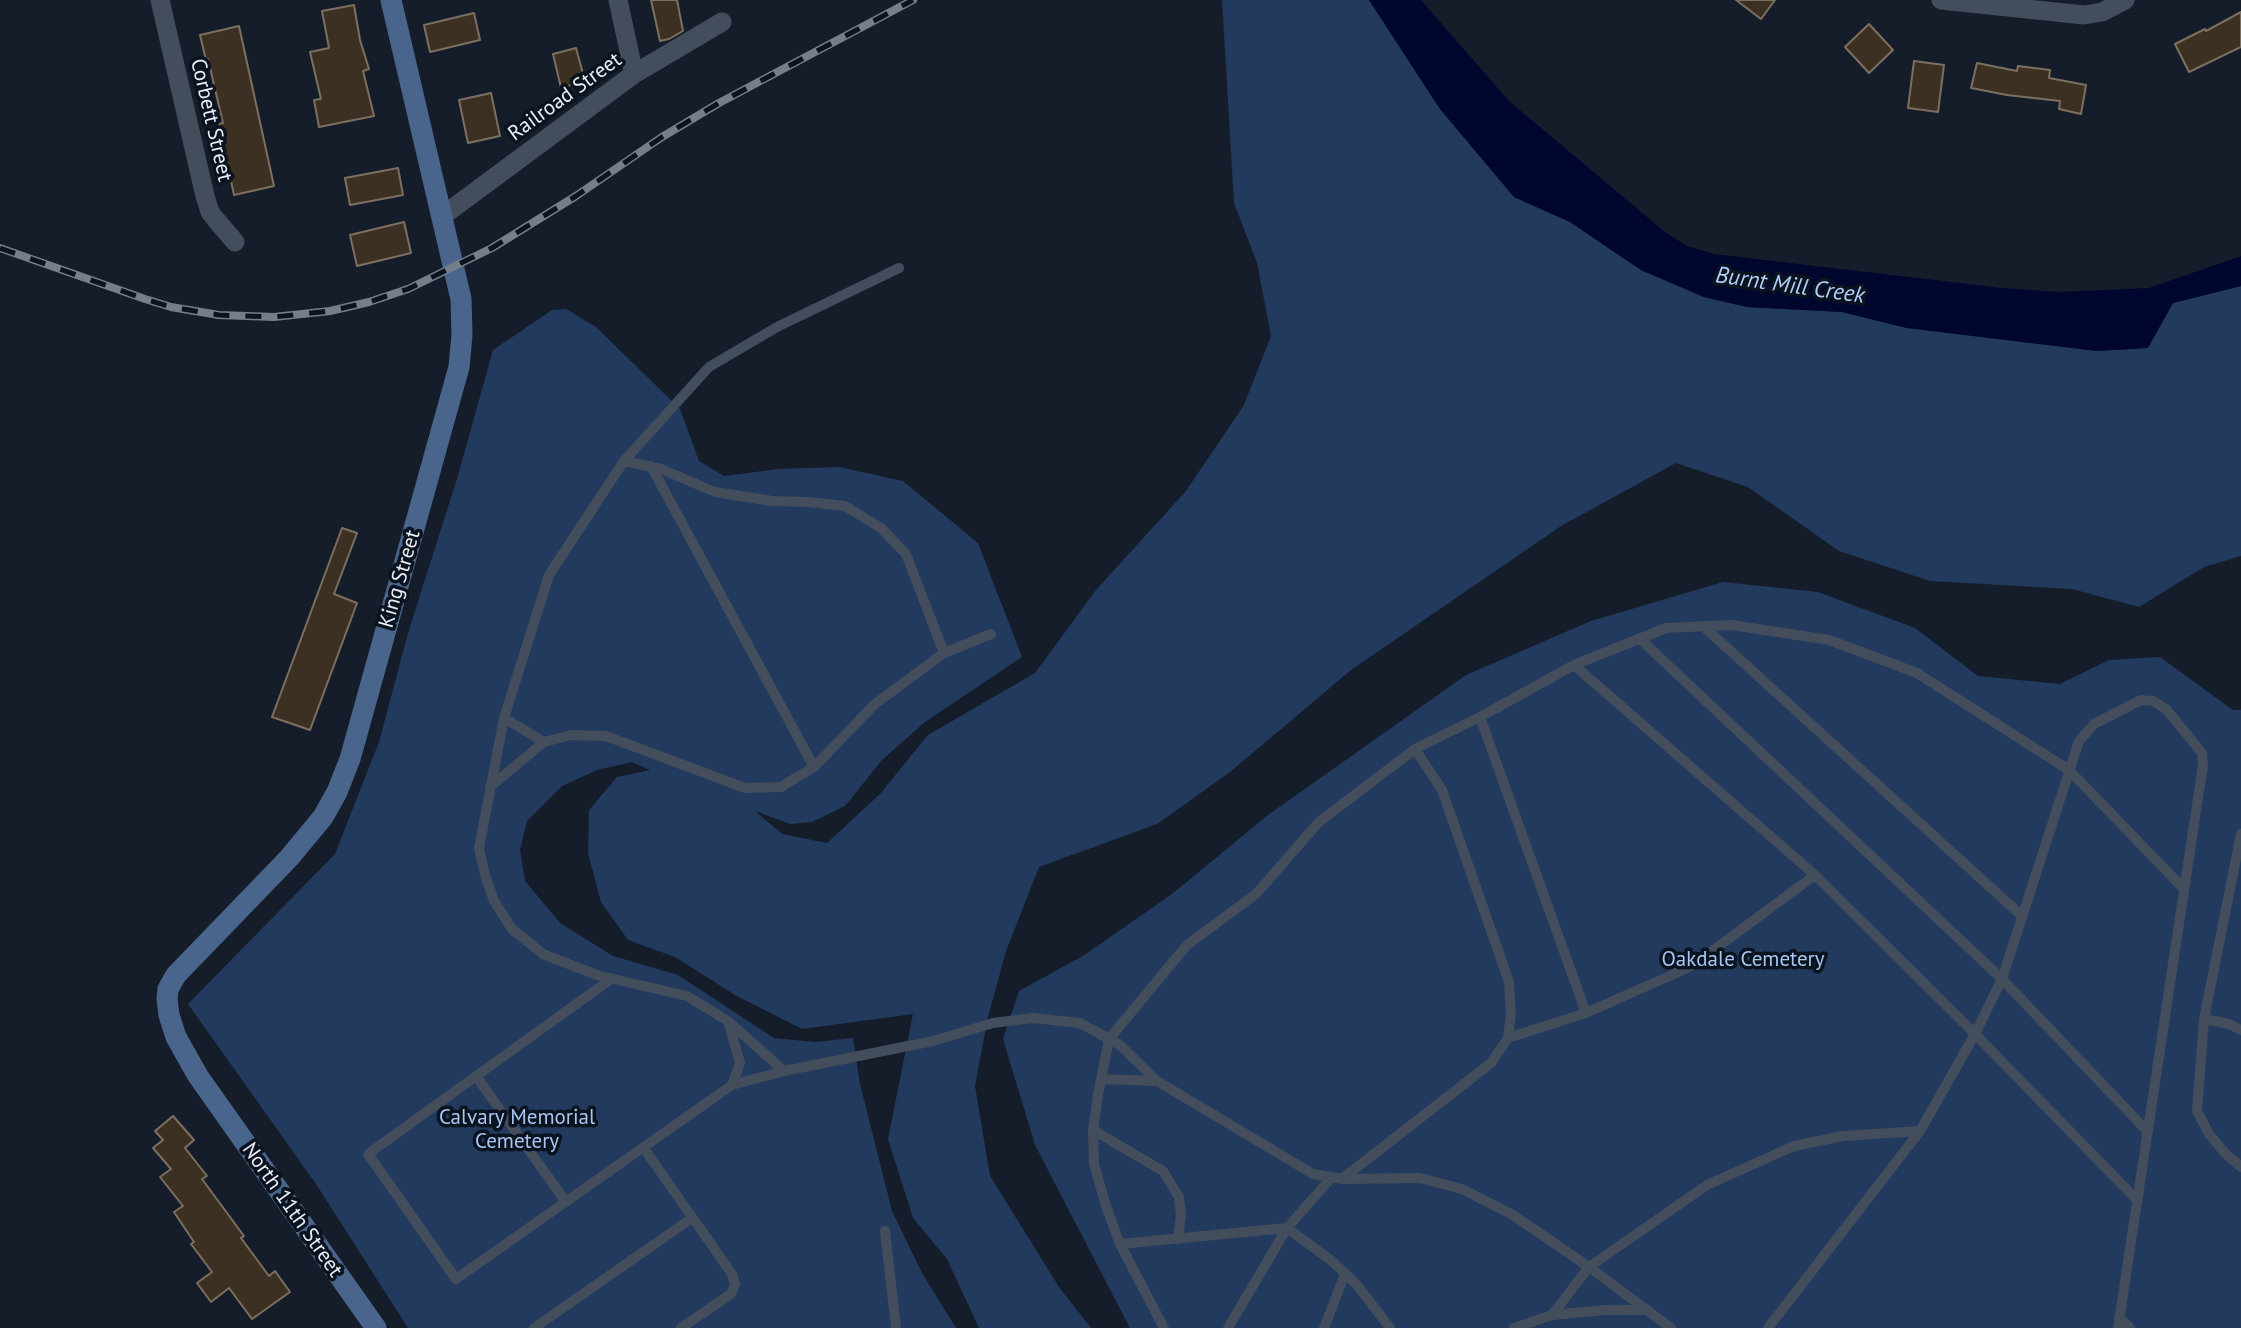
<!DOCTYPE html>
<html>
<head>
<meta charset="utf-8">
<style>
  body { margin:0 }
  canvas { display:block; background:#141d29 }
</style>
</head>
<body>
<canvas width="2241" height="1328"></canvas>
<script>
const c = document.querySelector('canvas').getContext('2d');
c.lineJoin = 'round';
function paint(path, color) {
  c.fillStyle = color;
  c.fill(path, 'evenodd');
}
function poly(rows) {
  const path = new Path2D();
  for (const r of rows) {
    path.moveTo(r[0], r[1]);
    for (let i = 2; i < r.length; i += 2) path.lineTo(r[i], r[i + 1]);
  }
  return path;
}
function stroke(path, color, width, dash) {
  c.strokeStyle = color;
  c.lineWidth = width;
  c.lineCap = dash ? 'butt' : 'round';
  c.setLineDash(dash || []);
  c.stroke(path);
}
function drawText(font, color, halo, rows, align = 'center') {
  c.font = font + ' "PT Sans",sans-serif';
  c.lineWidth = 7;
  c.setLineDash([]);
  c.textBaseline = 'middle';
  c.strokeStyle = halo;
  c.fillStyle = color;
  for (const [text, x, y, turn = 0] of rows) {
    c.save();
    c.translate(x, y);
    c.rotate((+turn || 0) * Math.PI / 180);
    c.textAlign = isNaN(turn) ? turn : align;
    if (halo) c.strokeText(text, 0, 0);
    c.fillText(text, 0, 0);
    c.restore();
  }
}
const green = poly([
  [1222,0,1369,0,1440,109,1514,197,1570,222,1641,270,1704,297,1747,307,1842,312,1907,328,2097,351,2147,348,2173,303,2241,286,2241,556,2204,567,2139,607,2072,589,1930,581,1839,551,1748,487,1676,463,1561,526,1351,670,1230,772,1157,824,1039,867,1006,951,988,1017,975,1086,990,1176,1059,1287,1091,1328,979,1328,947,1259,913,1218,888,1139,913,1014,802,1029,735,995,675,957,628,940,601,902,588,853,589,810,617,777,650,770,632,762,597,770,562,786,527,821,520,850,525,881,560,923,613,956,678,975,774,1038,815,1042,853,1038,860,1084,892,1211,922,1273,956,1328,408,1328,316,1184,188,1004,335,854,379,742,408,633,457,479,493,350,552,310,566,309,596,327,680,409,699,461,724,476,779,469,839,467,903,481,978,543,1022,657,925,722,882,760,845,806,812,822,790,824,755,811,782,834,827,843,880,794,928,735,1035,673,1096,590,1186,491,1244,405,1271,336,1257,263,1234,203],
  [1723,582,1818,592,1915,628,1978,676,2060,684,2109,660,2160,657,2233,710,2241,710,2241,1328,1130,1328,1035,1145,1003,1039,1019,991,1083,956,1172,894,1268,815,1466,675,1591,621]
]);
const water = poly([
  [1369,0,1421,0,1509,101,1665,232,1687,246,1714,254,2002,288,2059,292,2149,288,2241,256,2241,286,2173,303,2148,348,2097,351,1907,328,1842,312,1747,307,1704,297,1641,270,1570,222,1514,197,1440,109]
]);
const building = poly([
  [651,0,677,0,683,31,669,39,660,41,651,0],
  [1736,0,1775,0,1761,19,1736,0],
  [354,5,360,40,369,69,363,71,374,116,319,127,314,100,321,99,310,52,329,48,322,11,354,5],
  [2241,12,2241,47,2189,72,2175,44,2205,29,2206,31,2241,12],
  [474,13,480,40,430,52,424,25,474,13],
  [1869,24,1893,50,1869,73,1845,47,1869,24],
  [239,26,274,186,234,195,219,124,223,123,208,59,206,60,200,35,239,26],
  [576,48,585,81,561,88,553,54,576,48],
  [1914,61,1944,65,1938,112,1908,108,1914,61],
  [1977,63,2017,71,2018,66,2050,70,2049,78,2086,85,2081,114,2059,109,2060,101,2007,95,1971,88,1977,63],
  [491,93,500,136,468,143,459,100,491,93],
  [398,168,403,195,350,205,345,178,398,168],
  [404,222,411,253,357,266,350,235,404,222],
  [342,528,357,533,334,594,357,603,310,730,272,717,342,528],
  [173,1116,194,1140,185,1148,207,1176,202,1179,244,1236,241,1238,269,1276,275,1271,290,1292,252,1319,229,1288,211,1302,197,1283,212,1272,191,1244,194,1242,174,1212,183,1206,160,1177,171,1169,153,1148,163,1140,155,1131,173,1116]
]);
const lane = poly([
  [624,461,661,469,715,492,772,501,808,502,845,506,881,528,906,554,944,653],
  [651,466,814,767],
  [1703,626,2022,916],
  [1639,638,2002,979,2148,1132],
  [1574,665,1815,875,1975,1034,2137,1200],
  [1480,717,1586,1013],
  [504,718,544,742],
  [490,787,544,742,571,735,606,736,745,788,781,787,814,767,875,704,944,653,991,634],
  [2241,834,2204,1019,2197,1111,2209,1134,2225,1153,2241,1167],
  [611,979,368,1154,456,1279,732,1085,740,1063,729,1024],
  [2204,1019,2229,1024,2241,1030],
  [1508,1038,1586,1013,1692,966,1815,875],
  [784,1071,728,1021,687,996,597,975,543,954,512,929,494,901,485,875,479,848,504,718,549,575,624,461,709,367,777,327,899,268],
  [476,1076,566,1202],
  [1101,1079,1157,1081],
  [732,1085,784,1071,933,1041,993,1023,1033,1018,1080,1023,1120,1045,1157,1081,1313,1174,1342,1179,1420,1178,1462,1189,1513,1215,1589,1267,1671,1328],
  [1093,1130,1163,1171,1179,1197,1181,1215,1178,1239],
  [643,1147,732,1274,735,1284,731,1294,681,1328],
  [1342,1179,1491,1063,1508,1038,1511,1014,1509,982,1442,790,1415,749],
  [885,1231,896,1328],
  [1120,1244,1287,1228,1332,1261,1357,1285,1390,1328],
  [1552,1315,1589,1267,1707,1185,1794,1146,1843,1136,1920,1131],
  [2119,1317,2130,1328],
  [534,1328,692,1218],
  [1164,1328,1120,1244,1106,1206,1094,1164,1093,1130,1098,1095,1109,1039,1187,945,1256,894,1319,822,1415,749,1480,717,1574,665,1666,628,1732,625,1829,640,1917,673,2069,770,2184,889],
  [1228,1328,1287,1228,1332,1177],
  [1324,1328,1345,1274],
  [1514,1328,1552,1315,1605,1310,1648,1310],
  [1768,1328,1920,1131,1975,1034,2002,979,2079,741,2094,724,2141,700,2153,701,2166,709,2202,753,2203,765,2118,1328]
]);
const street = poly([
  [160,0,205,196,210,212,217,221,235,242],
  [618,0,634,74],
  [1941,0,2084,15,2102,12,2125,0],
  [441,217,634,74,722,22]
]);
const secondary = poly([
  [376,1328,198,1076,176,1037,169,1015,167,999,168,989,176,975,289,858,323,817,337,792,350,759,459,367,462,335,461,299,391,0]
]);
const rail = poly([
  [0,248,145,299,171,307,219,315,274,317,330,311,369,302,408,289,492,248,576,196,662,137,719,103,913,0]
]);
const streetNames = [
  ["Railroad Street",565,97,-36],
  ["Corbett Street",211,120,77],
  ["King Street",400,579,-74],
  ["North 11th Street",292,1210,55]
];
const parkNames = [
  ["Oakdale Cemetery",1743,960],
  ["Calvary Memorial",517,1118],
  ["Cemetery",517,1142]
];
const waterNames = [
  ["Burnt Mill Creek",1790,286,8]
];
paint(green, '#213a5e');
paint(water, '#00062e');
paint(building, '#3c3023');
stroke(building, '#7c6f60', 2);
stroke(lane, '#434d5c', 10);
stroke(street, '#434d5c', 19);
stroke(secondary, '#4a658c', 21);
stroke(rail, '#767e89', 8);
stroke(rail, '#0b131f', 5, [16]);
drawText('21px', '#e9eff8', '#0b131f', streetNames);
drawText('21px', '#a9c6f2', '#0b131f', parkNames);
drawText('italic 23px', '#b1cffb', '#0b131f', waterNames);
</script>
</body>
</html>
